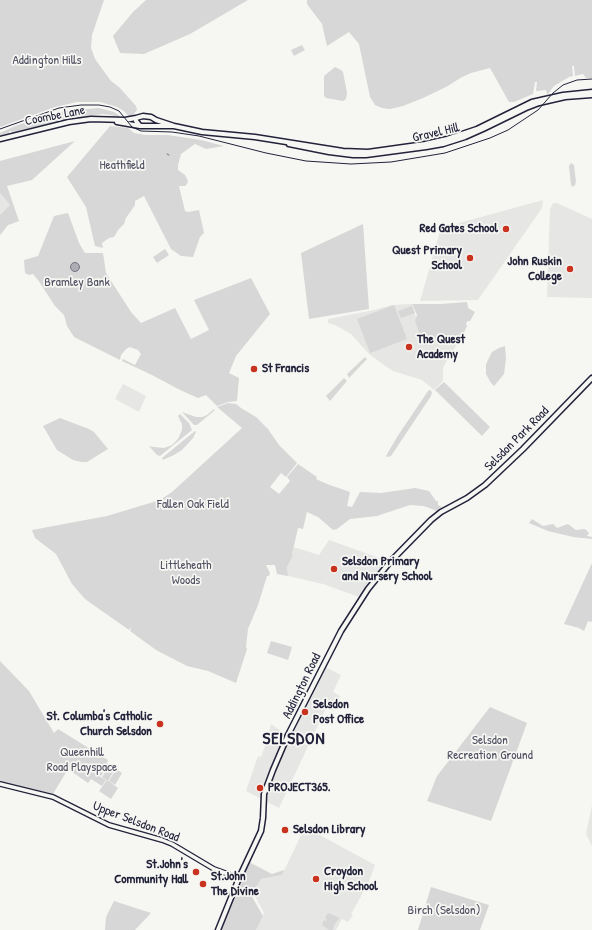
<!DOCTYPE html>
<html>
<head>
<meta charset="utf-8">
<style>
  body { margin:0 }
  canvas { display:block; background:#f6f6f2 }
</style>
</head>
<body>
<canvas width="592" height="930"></canvas>
<script>
const c = document.querySelector('canvas').getContext('2d');
c.lineJoin = 'round';
function paint(path, color) {
  c.fillStyle = color;
  c.fill(path, 'evenodd');
}
function poly(rows) {
  const path = new Path2D();
  for (const r of rows) {
    if (r.length === 3) {
      path.moveTo(r[0] + r[2], r[1]);
      path.arc(r[0], r[1], r[2], 0, 2 * Math.PI);
      continue;
    }
    path.moveTo(r[0], r[1]);
    for (let i = 2; i < r.length; i += 2) path.lineTo(r[i], r[i + 1]);
  }
  return path;
}
function stroke(path, color, width, dash) {
  c.strokeStyle = color;
  c.lineWidth = width;
  c.lineCap = dash ? 'butt' : 'round';
  c.setLineDash(dash || []);
  c.stroke(path);
}
function drawText(font, color, halo, rows, align = 'center') {
  c.font = font + ' "Patrick Hand",sans-serif';
  c.lineWidth = 3.5;
  c.setLineDash([]);
  c.textBaseline = 'middle';
  c.strokeStyle = halo;
  c.fillStyle = color;
  for (const [text, x, y, turn = 0] of rows) {
    c.save();
    c.translate(x, y);
    c.rotate((+turn || 0) * Math.PI / 180);
    c.textAlign = isNaN(turn) ? turn : align;
    if (halo) c.strokeText(text, 0, 0);
    c.fillText(text, 0, 0);
    c.restore();
  }
}
const built = poly([
  [0,193,10,205,14,223,8,225,0,235],
  [543,200,542,208,478,300,420,301,441,228],
  [553,203,557,203,592,219,592,298,547,297,550,209],
  [412,304,424,345,438,340,457,338,458,341,455,348,451,352,443,368,443,381,434,390,422,380,393,371,384,365,369,354,351,334,335,325,328,323,328,319,374,310,392,305],
  [123,384,146,396,139,412,115,399],
  [329,540,388,561,378,571,359,597,323,584,288,576,287,567,293,555,292,554,294,547,319,555],
  [325,667,341,675,333,692,340,696,333,711,326,708,279,808,246,791,258,756,261,757,265,746,271,724,291,738],
  [592,805,592,846,586,834],
  [305,827,375,865,368,884,351,914,353,915,348,922,342,919,336,930,256,930,264,913,253,892,261,879,282,875]
]);
const green = poly([
  [0,0,104,0,92,35,91,48,95,59,111,81,119,87,136,106,137,110,133,115,129,117,124,111,117,107,100,102,77,102,55,107,0,127],
  [146,0,248,0,190,34,144,54,120,53,113,36,133,12],
  [307,0,592,0,592,78,586,78,583,74,575,76,574,66,572,66,573,76,569,77,554,86,548,94,547,94,546,90,536,91,537,82,535,82,533,94,514,102,509,102,490,68,471,73,462,77,446,87,423,98,403,106,390,109,382,108,375,105,370,97,359,44,349,32,327,46,322,24,307,4],
  [302,45,305,50,294,56,291,50],
  [335,67,341,70,343,72,347,93,346,99,343,101,326,98,324,96,324,76],
  [99,108,114,112,121,117,103,114,86,116,83,118,47,125,14,134,11,131,9,132,9,135,0,137,0,133,15,126,55,113,66,111],
  [110,126,128,128,134,133,145,135,168,135,201,140,224,146,206,149,195,144,181,154,178,165,178,170,185,175,188,181,187,184,185,186,179,186,185,211,188,212,199,210,204,233,200,237,193,257,181,256,171,249,144,196,135,201,135,205,126,218,124,224,118,230,114,237,109,238,102,243,103,248,95,246,86,207,67,177],
  [75,141,32,180,7,186,19,221,8,225,0,235,0,215,10,205,0,193,0,161],
  [571,163,574,165,576,182,575,185,573,187,571,185,569,166],
  [68,213,79,243,85,253,103,253,106,273,131,312,141,323,175,308,191,339,209,330,194,300,251,278,270,314,236,356,229,373,239,378,237,401,228,402,217,406,206,395,198,398,180,390,152,375,122,361,123,359,135,365,141,354,138,350,130,347,126,349,121,355,120,360,74,337,67,326,64,315,55,306,38,280,33,274,29,275,25,273,24,260,38,256,54,216],
  [363,224,369,309,309,319,301,253],
  [165,249,169,255,157,263,153,257],
  [467,302,468,308,475,312,470,321,468,321,466,323,467,326,462,337,438,340,424,346,415,321,417,315,412,304,440,304],
  [394,305,407,339,370,353,357,319],
  [412,306,415,313,401,318,398,311],
  [505,346,506,359,504,374,494,386,491,383,486,374,486,364,492,352,499,348],
  [365,357,367,359,349,378,347,374],
  [344,378,347,381,330,401,326,396],
  [444,382,490,427,482,436,435,390],
  [430,390,432,392,431,396,391,456,387,457,386,456,397,437,428,391],
  [228,403,236,404,241,408,256,417,268,429,279,445,297,463,286,477,281,473,270,487,279,494,290,481,287,477,298,464,317,477,316,479,327,484,350,492,347,506,352,507,360,492,381,493,415,488,429,491,436,501,438,501,438,505,442,507,437,511,424,506,410,505,377,516,350,519,337,529,333,530,318,517,307,512,303,529,298,528,292,554,293,555,287,567,288,576,277,574,275,565,266,565,270,573,269,576,267,576,258,605,248,629,246,647,247,649,236,683,208,671,187,666,156,650,130,631,131,629,130,628,129,630,85,599,72,584,56,554,35,538,32,530,107,516,160,500,172,492,242,428,217,407],
  [214,409,215,410,197,425,194,425,182,412,196,417,202,417,207,415],
  [180,414,189,423,192,430,160,456,157,455,149,446,154,447,164,448,172,445,178,439,182,430,182,424,178,416],
  [60,418,89,429,94,432,108,449,87,462,81,462,73,460,57,450,43,426],
  [195,431,196,432,193,438,182,450,174,455,163,460,162,458],
  [532,519,543,526,553,524,557,528,568,524,576,530,585,529,589,533,587,536,592,537,592,539,573,537,548,531,529,523],
  [592,563,592,622,588,621,584,631,579,628,564,624],
  [271,641,292,647,288,660,267,653],
  [0,661,29,691,54,733,58,729,108,760,107,763,109,764,101,776,95,772,94,773,106,780,102,786,91,779,88,783,68,769,53,794,0,782],
  [490,707,527,723,491,821,427,801,437,776],
  [109,766,115,769,108,781,102,777],
  [116,769,122,773,115,785,109,781],
  [107,780,118,788,111,799,99,791],
  [249,862,272,874,284,870,284,871,282,875,261,879,251,895,263,916,256,930,221,930],
  [431,887,489,905,480,930,418,930],
  [114,901,151,913,135,930,105,930,106,917],
  [328,913,338,917,339,919,334,925,333,930,329,930,322,925,324,920,326,921,327,920,325,918]
]);
const water = poly([
  [75,267,4.5]
]);
const stream = poly([
  [167,154,169,155]
]);
const secondary = poly([
  [0,784,53,797,109,825,162,840,172,844,214,869,239,878]
]);
const primary = poly([
  [117,122,140,126],
  [174,126,140,126,136,121,136,118,143,116,151,117,156,120,174,126,202,132,255,137,343,151,368,152,425,144,447,139,477,129,532,102,563,95,592,92],
  [0,139,69,122,91,119,125,120,136,118],
  [289,144,329,152,353,155,366,155,426,147,443,144,465,137,483,129,526,108,539,103,565,97,592,95],
  [218,930,239,878,261,831,263,818,264,794,273,770,288,735,341,631,368,589,390,562,431,520,441,512,467,498,485,485,523,449,592,378]
]);
const tram = poly([
  [0,129,59,108,81,105,99,105,110,107,119,111,132,127,141,131,172,132,199,136,266,153,306,161,351,164,391,162,445,153,490,138,508,130,538,110,553,93,563,85,577,80,592,79]
]);
const markers = [
  [506,229,4,"#c8321e"],
  [470,258,4,"#c8321e"],
  [570,269,4,"#c8321e"],
  [409,347,4,"#c8321e"],
  [254,369,4,"#c8321e"],
  [334,569,4,"#c8321e"],
  [305,712,4,"#c8321e"],
  [160,724,4,"#c8321e"],
  [260,788,4,"#c8321e"],
  [285,830,4,"#c8321e"],
  [196,872,4,"#c8321e"],
  [316,879,4,"#c8321e"],
  [203,884,4,"#c8321e"]
];
const parkNames = [
  ["Addington Hills",47,61],
  ["Heathfield",122,166],
  ["Bramley Bank",77,283],
  ["Fallen Oak Field",193,505],
  ["Littleheath",186,566],
  ["Woods",186,581],
  ["Selsdon",490,741],
  ["Recreation Ground",490,756],
  ["Queenhill",82,753],
  ["Road Playspace",82,768],
  ["Birch (Selsdon)",444,911]
];
const streetNames = [
  ["Coombe Lane",55,116,-11],
  ["Gravel Hill",436,133,-13],
  ["Selsdon Park Road",517,439,-45],
  ["Addington Road",302,686,-64],
  ["Upper Selsdon Road",136,822,21]
];
const poiNames = [
  ["Red Gates School",498,229,"right"],
  ["Quest Primary",462,251,"right"],
  ["School",462,266,"right"],
  ["John Ruskin",562,262,"right"],
  ["College",562,277,"right"],
  ["The Quest",417,340],
  ["Academy",417,355],
  ["St Francis",262,369],
  ["Selsdon Primary",342,562],
  ["and Nursery School",342,577],
  ["Selsdon",313,705],
  ["Post Office",313,720],
  ["St. Columba's Catholic",152,717,"right"],
  ["Church Selsdon",152,732,"right"],
  ["PROJECT365.",268,788],
  ["Selsdon Library",293,830],
  ["St.John's",188,865,"right"],
  ["Community Hall",188,880,"right"],
  ["Croydon",324,872],
  ["High School",324,887],
  ["St.John",211,877],
  ["The Divine",211,892]
];
const districtNames = [
  ["SELSDON",294,739]
];
paint(built, '#e6e6e4');
paint(green, '#d7d7d7');
paint(water, '#adadb3');
stroke(water, '#757583', 1);
stroke(stream, '#757583', 1);
stroke(secondary, '#22223b', 6);
stroke(primary, '#22223b', 7);
stroke(secondary, '#f6f6f2', 3.5);
stroke(primary, '#f6f6f2', 4);
stroke(tram, '#22223b', 1);
for (const [x, y, r, color] of markers) {
  const dot = new Path2D();
  dot.arc(x, y, r, 0, 2 * Math.PI);
  c.fillStyle = color;
  c.fill(dot);
  stroke(dot, '#f6f6f2', 1.5);
}
drawText('13px', '#4f4f62', '#f6f6f2', parkNames);
drawText('13px', '#22223b', '#f6f6f2', streetNames);
drawText('bold 13px', '#22223b', '#f6f6f2', poiNames, 'left');
c.letterSpacing = '1px';
drawText('bold 17px', '#22223b', '#f6f6f2', districtNames);
c.letterSpacing = '0px';
</script>
</body>
</html>
